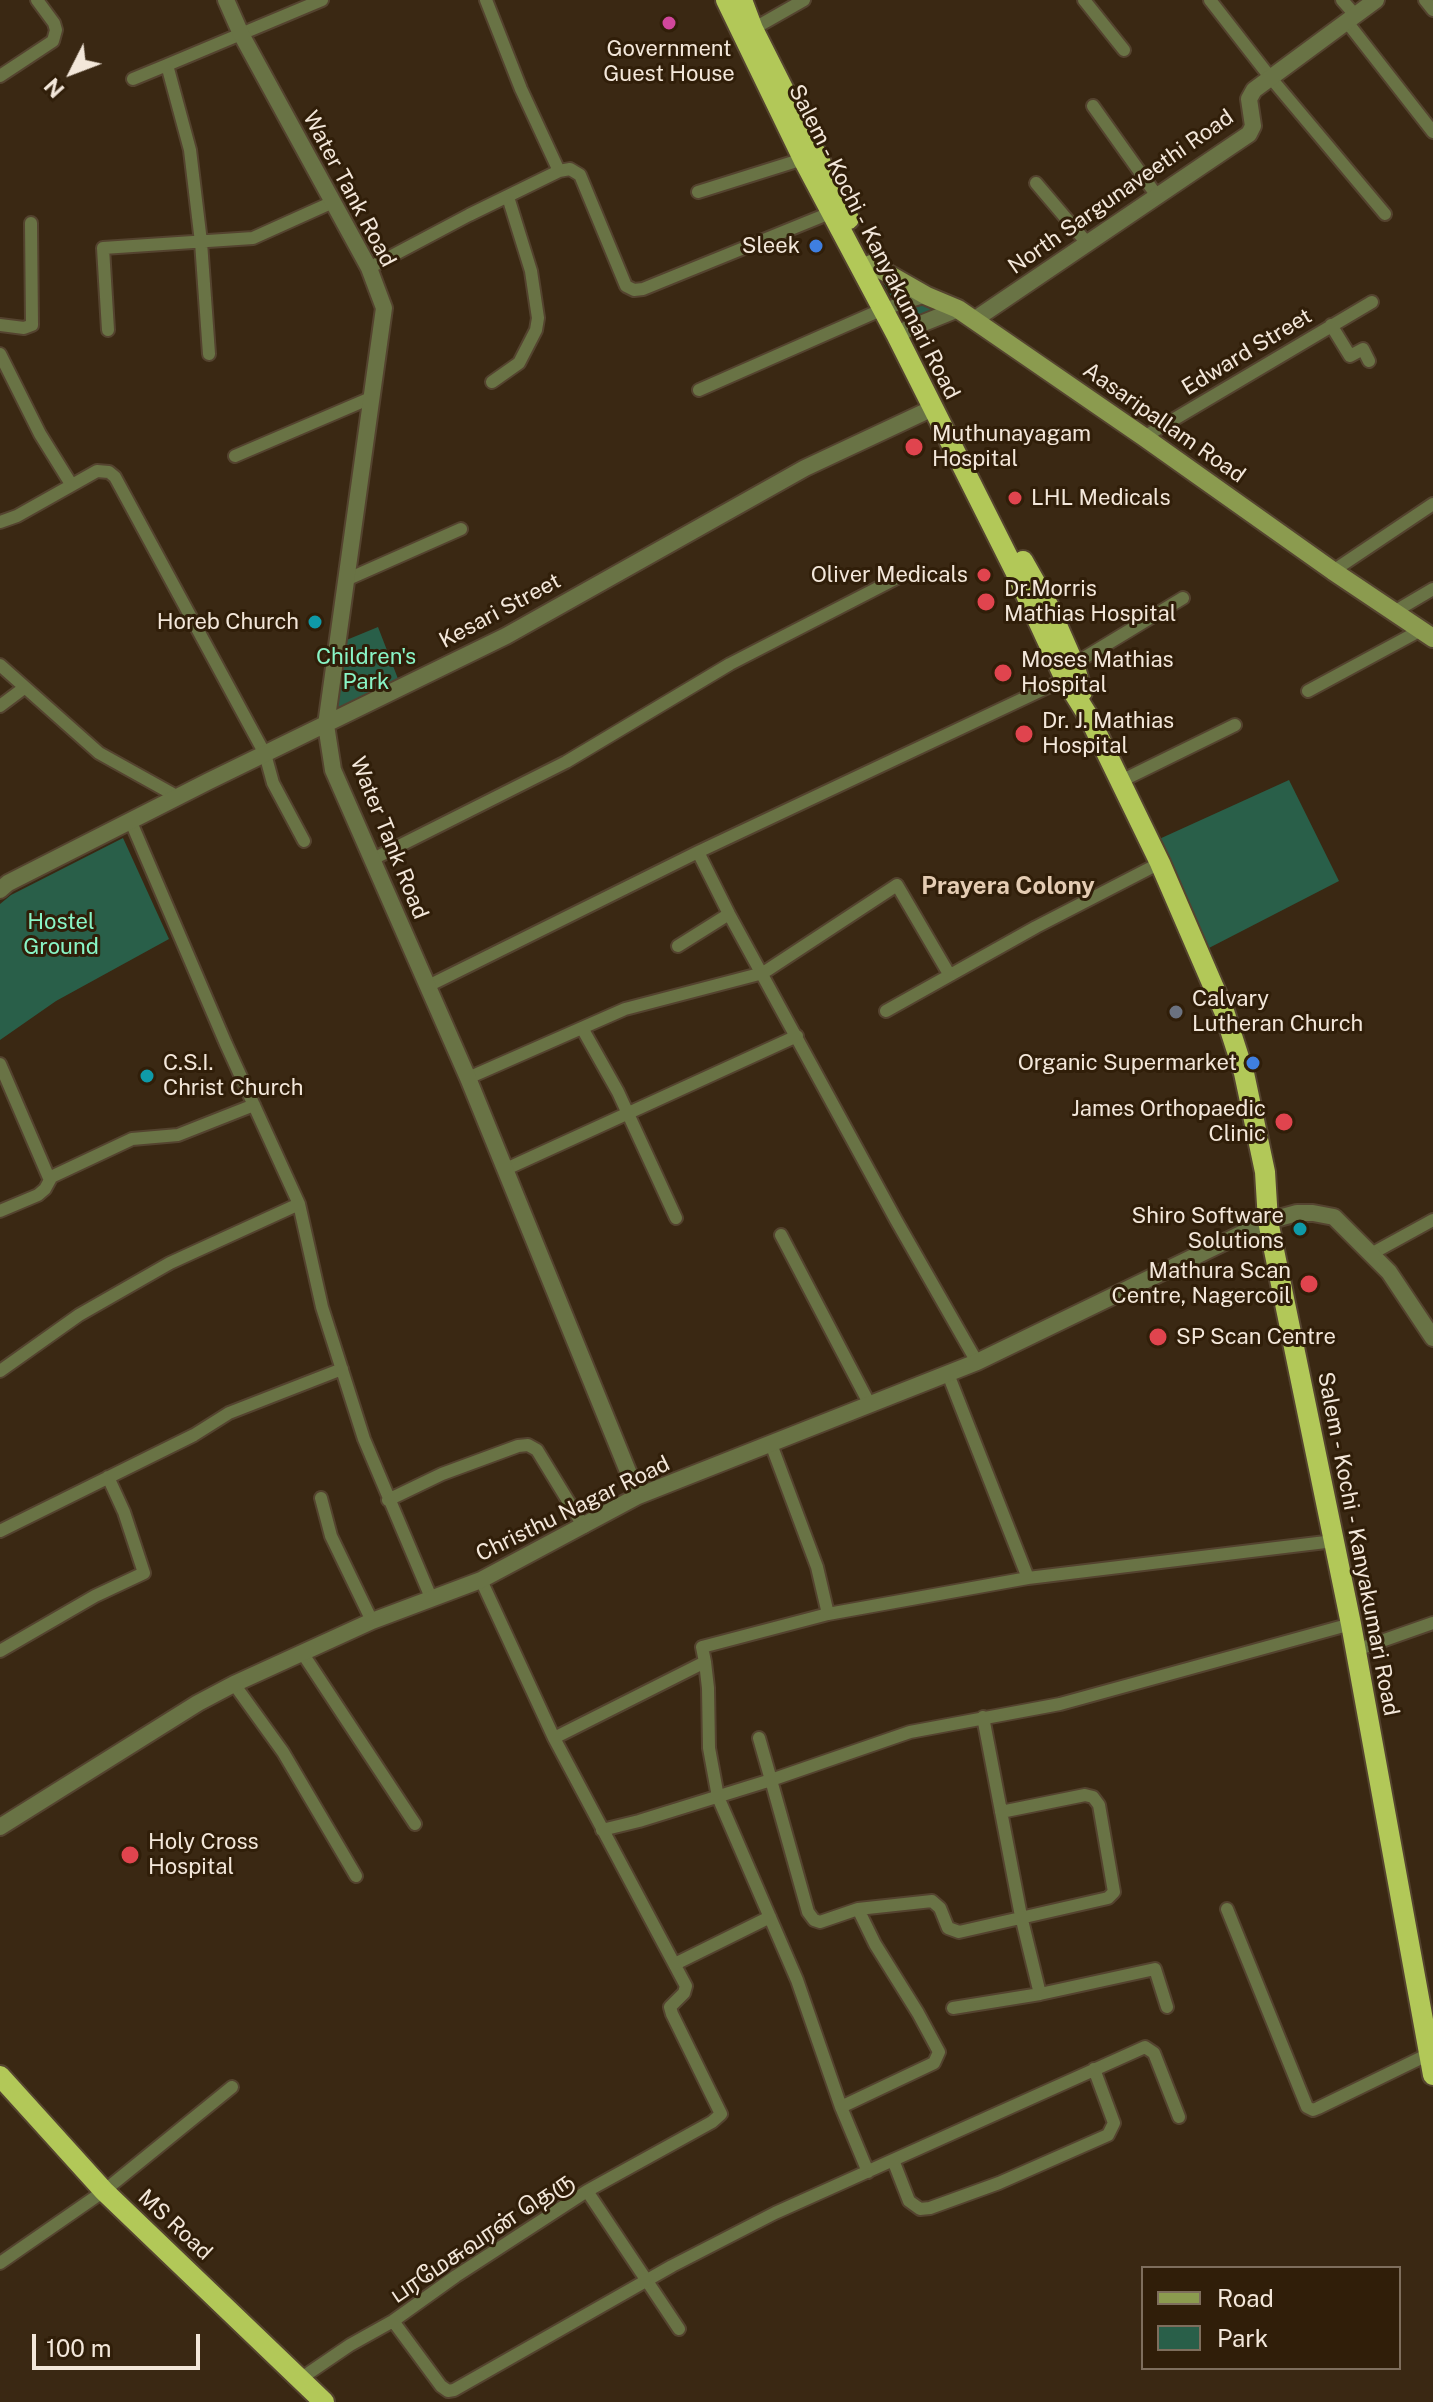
<!DOCTYPE html>
<html>
<head>
<meta charset="utf-8">
<style>
  body { margin:0 }
  #map { position:relative; width:1433px; height:2402px; overflow:hidden; background:#3a2813; font-family:"Public Sans",sans-serif }
  canvas { display:block }
  .legend { position:absolute; left:1141px; top:2266px; width:260px; height:104px; box-sizing:border-box; background:#301e09; border:2px solid #7e6e5d; margin:0; padding:10px 14px; list-style:none; font-size:24px; color:#f3e7da }
  .legend li { display:flex; align-items:center; gap:16px; height:40px }
  .legend b { width:40px; border:2px solid #7e6e5d }
  .north { position:absolute; left:32px; top:32px; width:80px; height:80px; -webkit-text-stroke:6px #301e09; paint-order:stroke; rotate:228deg; font-size:22px; font-weight:700; line-height:32px; text-align:center; color:#f3e7da }
  .north::after { content:''; display:block; margin:auto; width:28px; height:36px; background:#f3e7da; clip-path:polygon(50% 0,100% 100%,50% 72%,0 100%) }
  .scale { position:absolute; left:32px; top:2334px; width:168px; height:36px; box-sizing:border-box; border:4px solid #f3e7da; border-top:0; padding-left:10px; font-size:24px; line-height:28px; white-space:nowrap; color:#f3e7da; -webkit-text-stroke:6px #301e09; paint-order:stroke }
</style>
</head>
<body>
<div id="map">
<canvas width="1433" height="2402"></canvas>
<ul class="legend">
<li><b style="height:10px;background:#8b9b4f"></b>Road</li>
<li><b style="height:22px;background:#295f49"></b>Park</li>
</ul>
<div class="north">N</div>
<div class="scale">100 m</div>
</div>
<script>
const c = document.querySelector('canvas').getContext('2d');
c.lineJoin = 'round';
function paint(path, color) {
  c.fillStyle = color;
  c.fill(path, 'evenodd');
}
function poly(rows) {
  const path = new Path2D();
  for (const r of rows) {
    path.moveTo(r[0], r[1]);
    for (let i = 2; i < r.length; i += 2) path.lineTo(r[i], r[i + 1]);
  }
  return path;
}
function stroke(path, color, width, dash) {
  c.strokeStyle = color;
  c.lineWidth = width;
  c.lineCap = dash ? 'butt' : 'round';
  c.setLineDash(dash || []);
  c.stroke(path);
}
function drawText(font, color, halo, rows, align = 'center') {
  c.font = font + ' "Public Sans","Noto Sans Tamil",sans-serif';
  c.lineWidth = 6;
  c.setLineDash([]);
  c.textBaseline = 'middle';
  c.strokeStyle = halo;
  c.fillStyle = color;
  for (const [text, x, y, turn = 0] of rows) {
    c.save();
    c.translate(x, y);
    c.rotate((+turn || 0) * Math.PI / 180);
    c.textAlign = isNaN(turn) ? turn : align;
    if (halo) c.strokeText(text, 0, 0);
    c.fillText(text, 0, 0);
    c.restore();
  }
}
const green = poly([
  [876,270,948,310,907,324],
  [378,627,400,684,328,721,344,641],
  [1289,780,1339,881,1207,949,1157,840],
  [123,838,169,939,56,1001,0,1040,0,904,11,895]
]);
const minor = poly([
  [486,0,521,89,559,171],
  [1084,0,1124,50],
  [1210,0,1270,77,1385,214],
  [1342,0,1356,16],
  [1425,0,1433,10],
  [1347,22,1433,132],
  [753,29,804,0],
  [0,76,53,41,56,30,54,23,37,0],
  [133,79,167,65],
  [1093,106,1157,196],
  [1036,183,1087,243],
  [698,192,803,159],
  [369,268,469,215,559,171,570,169,580,175,626,286,634,290,643,289,830,213],
  [0,325,24,328,32,325,31,223],
  [1331,325,1350,356,1363,349,1369,361],
  [108,330,103,248,253,238,333,202],
  [0,354,40,434,71,484],
  [209,354,201,242,190,150,167,65,322,0],
  [492,382,519,363,536,330,538,318,531,271,508,197],
  [699,390,883,309,927,296],
  [1144,437,1372,302],
  [235,456,373,397],
  [0,522,17,516,97,471,109,472,115,477,265,754,273,783,304,841],
  [1333,571,1433,504],
  [348,579,461,529],
  [1394,612,1433,589],
  [1074,664,1183,598],
  [0,665,99,753,178,797],
  [1308,691,1421,630],
  [0,706,24,688],
  [1119,782,1235,725],
  [131,822,226,1044,299,1204,322,1307,364,1439,432,1600],
  [698,852,729,914,896,1220,977,1362],
  [371,860,566,762,730,664,897,578],
  [678,946,729,914],
  [428,986,698,852,1065,679],
  [886,1011,1036,927,1160,863],
  [582,1028,618,1092,676,1218],
  [0,1064,49,1178,132,1139,178,1135,254,1105],
  [468,1078,625,1009,763,973,897,885,949,974],
  [506,1169,797,1036],
  [0,1211,38,1195,45,1189,51,1178],
  [781,1235,870,1405],
  [1371,1254,1433,1220],
  [0,1371,79,1315,170,1263,299,1204],
  [948,1374,1028,1578],
  [321,1498,331,1536,372,1621],
  [388,1500,442,1474,518,1446,528,1445,537,1450,584,1527],
  [0,1531,194,1435,229,1413,342,1369],
  [828,1614,1028,1578,1334,1541],
  [1356,1650,1433,1623],
  [0,1651,95,1596,144,1573,124,1512,108,1477],
  [303,1654,415,1824],
  [705,1662,702,1647,828,1614,817,1567,771,1444],
  [234,1684,283,1752,356,1876],
  [554,1738,705,1662,708,1688,709,1748,718,1797,797,1980,841,2107,868,2172],
  [759,1738,771,1780,910,1732,1060,1704,1351,1624],
  [602,1830,639,1821,771,1780,808,1912,814,1920,820,1922,858,1909,932,1901,940,1908,948,1928,959,1932,1108,1898,1114,1892,1099,1805,1093,1797,1085,1795,1001,1812],
  [1227,1909,1307,2107,1313,2110,1318,2108,1429,2054],
  [675,1964,770,1917],
  [1040,1994,1155,1969,1167,2007],
  [953,2008,1040,1994,1021,1916,983,1717],
  [841,2107,934,2063,939,2052,918,2013,875,1944,858,1909],
  [893,2160,909,2201,920,2209,930,2208,999,2183,1108,2135,1114,2123,1094,2069],
  [587,2191,679,2329],
  [0,2263,104,2191,232,2087],
  [393,2321,441,2386,448,2391,454,2390,672,2266,775,2213,1145,2047,1154,2053,1179,2117],
  [300,2379,350,2345,393,2321,456,2276,587,2191,712,2122,721,2114,672,2014,670,2007,684,1993,686,1986,554,1738,481,1580]
]);
const tertiary = poly([
  [226,0,241,34,369,268,384,308,326,725,333,770,468,1078,638,1496],
  [974,320,1249,134,1253,126,1249,99,1254,90,1376,0],
  [896,334,958,309],
  [0,890,8,883,209,781,506,636,805,468,933,408],
  [0,1827,198,1703,234,1684,372,1621,481,1580,638,1496,977,1362,1268,1221,1297,1213,1313,1213,1334,1217,1389,1272,1433,1338]
]);
const secondary = poly([
  [861,269,871,264,927,296,958,309,1144,437,1333,571,1433,638]
]);
const trunk = poly([
  [726,0,803,159,896,334,1015,571,1065,679,1090,719,1160,863,1224,1011,1244,1073,1265,1172,1268,1221,1351,1624,1433,2075],
  [742,0,753,29,849,219],
  [1023,561,1049,607,1074,664,1082,692],
  [0,2076,104,2191,324,2402]
]);
const markers = [
  [669,23,8,"#d1479c"],
  [816,246,8,"#3f7fe0"],
  [914,447,10,"#e0444e"],
  [1015,498,8,"#e0444e"],
  [984,575,8,"#e0444e"],
  [986,602,10,"#e0444e"],
  [315,622,8,"#0f9aa8"],
  [1003,673,10,"#e0444e"],
  [1024,734,10,"#e0444e"],
  [1176,1012,8,"#6b7280"],
  [1253,1063,8,"#3f7fe0"],
  [147,1076,8,"#0f9aa8"],
  [1284,1122,10,"#e0444e"],
  [1300,1229,8,"#0f9aa8"],
  [1309,1284,10,"#e0444e"],
  [1158,1337,10,"#e0444e"],
  [130,1855,10,"#e0444e"]
];
const poiNames = [
  ["Government",669,49,"center"],
  ["Guest House",669,74,"center"],
  ["Sleek",800,246,"right"],
  ["Muthunayagam",932,434],
  ["Hospital",932,459],
  ["LHL Medicals",1031,498],
  ["Oliver Medicals",968,575,"right"],
  ["Dr.Morris",1004,589],
  ["Mathias Hospital",1004,614],
  ["Horeb Church",299,622,"right"],
  ["Moses Mathias",1021,660],
  ["Hospital",1021,685],
  ["Dr. J. Mathias",1042,721],
  ["Hospital",1042,746],
  ["Calvary",1192,999],
  ["Lutheran Church",1192,1024],
  ["C.S.I.",163,1063],
  ["Christ Church",163,1088],
  ["Organic Supermarket",1237,1063,"right"],
  ["James Orthopaedic",1266,1109,"right"],
  ["Clinic",1266,1134,"right"],
  ["Shiro Software",1284,1216,"right"],
  ["Solutions",1284,1241,"right"],
  ["Mathura Scan",1291,1271,"right"],
  ["Centre, Nagercoil",1291,1296,"right"],
  ["SP Scan Centre",1176,1337],
  ["Holy Cross",148,1842],
  ["Hospital",148,1867]
];
const streetNames = [
  ["Water Tank Road",349,189,62],
  ["North Sargunaveethi Road",1121,192,-35],
  ["Salem - Kochi - Kanyakumari Road",874,242,63],
  ["Edward Street",1247,352,-31],
  ["Aasaripallam Road",1164,423,35],
  ["Kesari Street",500,611,-28],
  ["Water Tank Road",389,838,68],
  ["Christhu Nagar Road",573,1509,-26],
  ["Salem - Kochi - Kanyakumari Road",1358,1544,79],
  ["MS Road",175,2225,43],
  ["பரமேசுவரன் தெரு",482,2238,-34]
];
const parkNames = [
  ["Children's",366,657],
  ["Park",366,682],
  ["Hostel",61,922],
  ["Ground",61,947]
];
const neighbourhoodNames = [
  ["Prayera Colony",1008,887]
];
paint(green, '#295f49');
stroke(minor, '#54432f', 16);
stroke(tertiary, '#54432f', 20);
stroke(secondary, '#54432f', 22);
stroke(trunk, '#54432f', 24);
stroke(minor, '#697345', 12);
stroke(tertiary, '#697345', 16);
stroke(secondary, '#8b9b4f', 18);
stroke(trunk, '#b2c858', 20);
for (const [x, y, r, color] of markers) {
  const dot = new Path2D();
  dot.arc(x, y, r, 0, 2 * Math.PI);
  c.fillStyle = color;
  c.fill(dot);
  stroke(dot, '#301e09', 3);
}
drawText('22px', '#f3e7da', '#301e09', poiNames, 'left');
drawText('22px', '#f3e7da', '#301e09', streetNames);
drawText('22px', '#89f5c6', '#301e09', parkNames);
drawText('bold 24px', '#e4ccb3', '#301e09', neighbourhoodNames);
</script>
</body>
</html>
